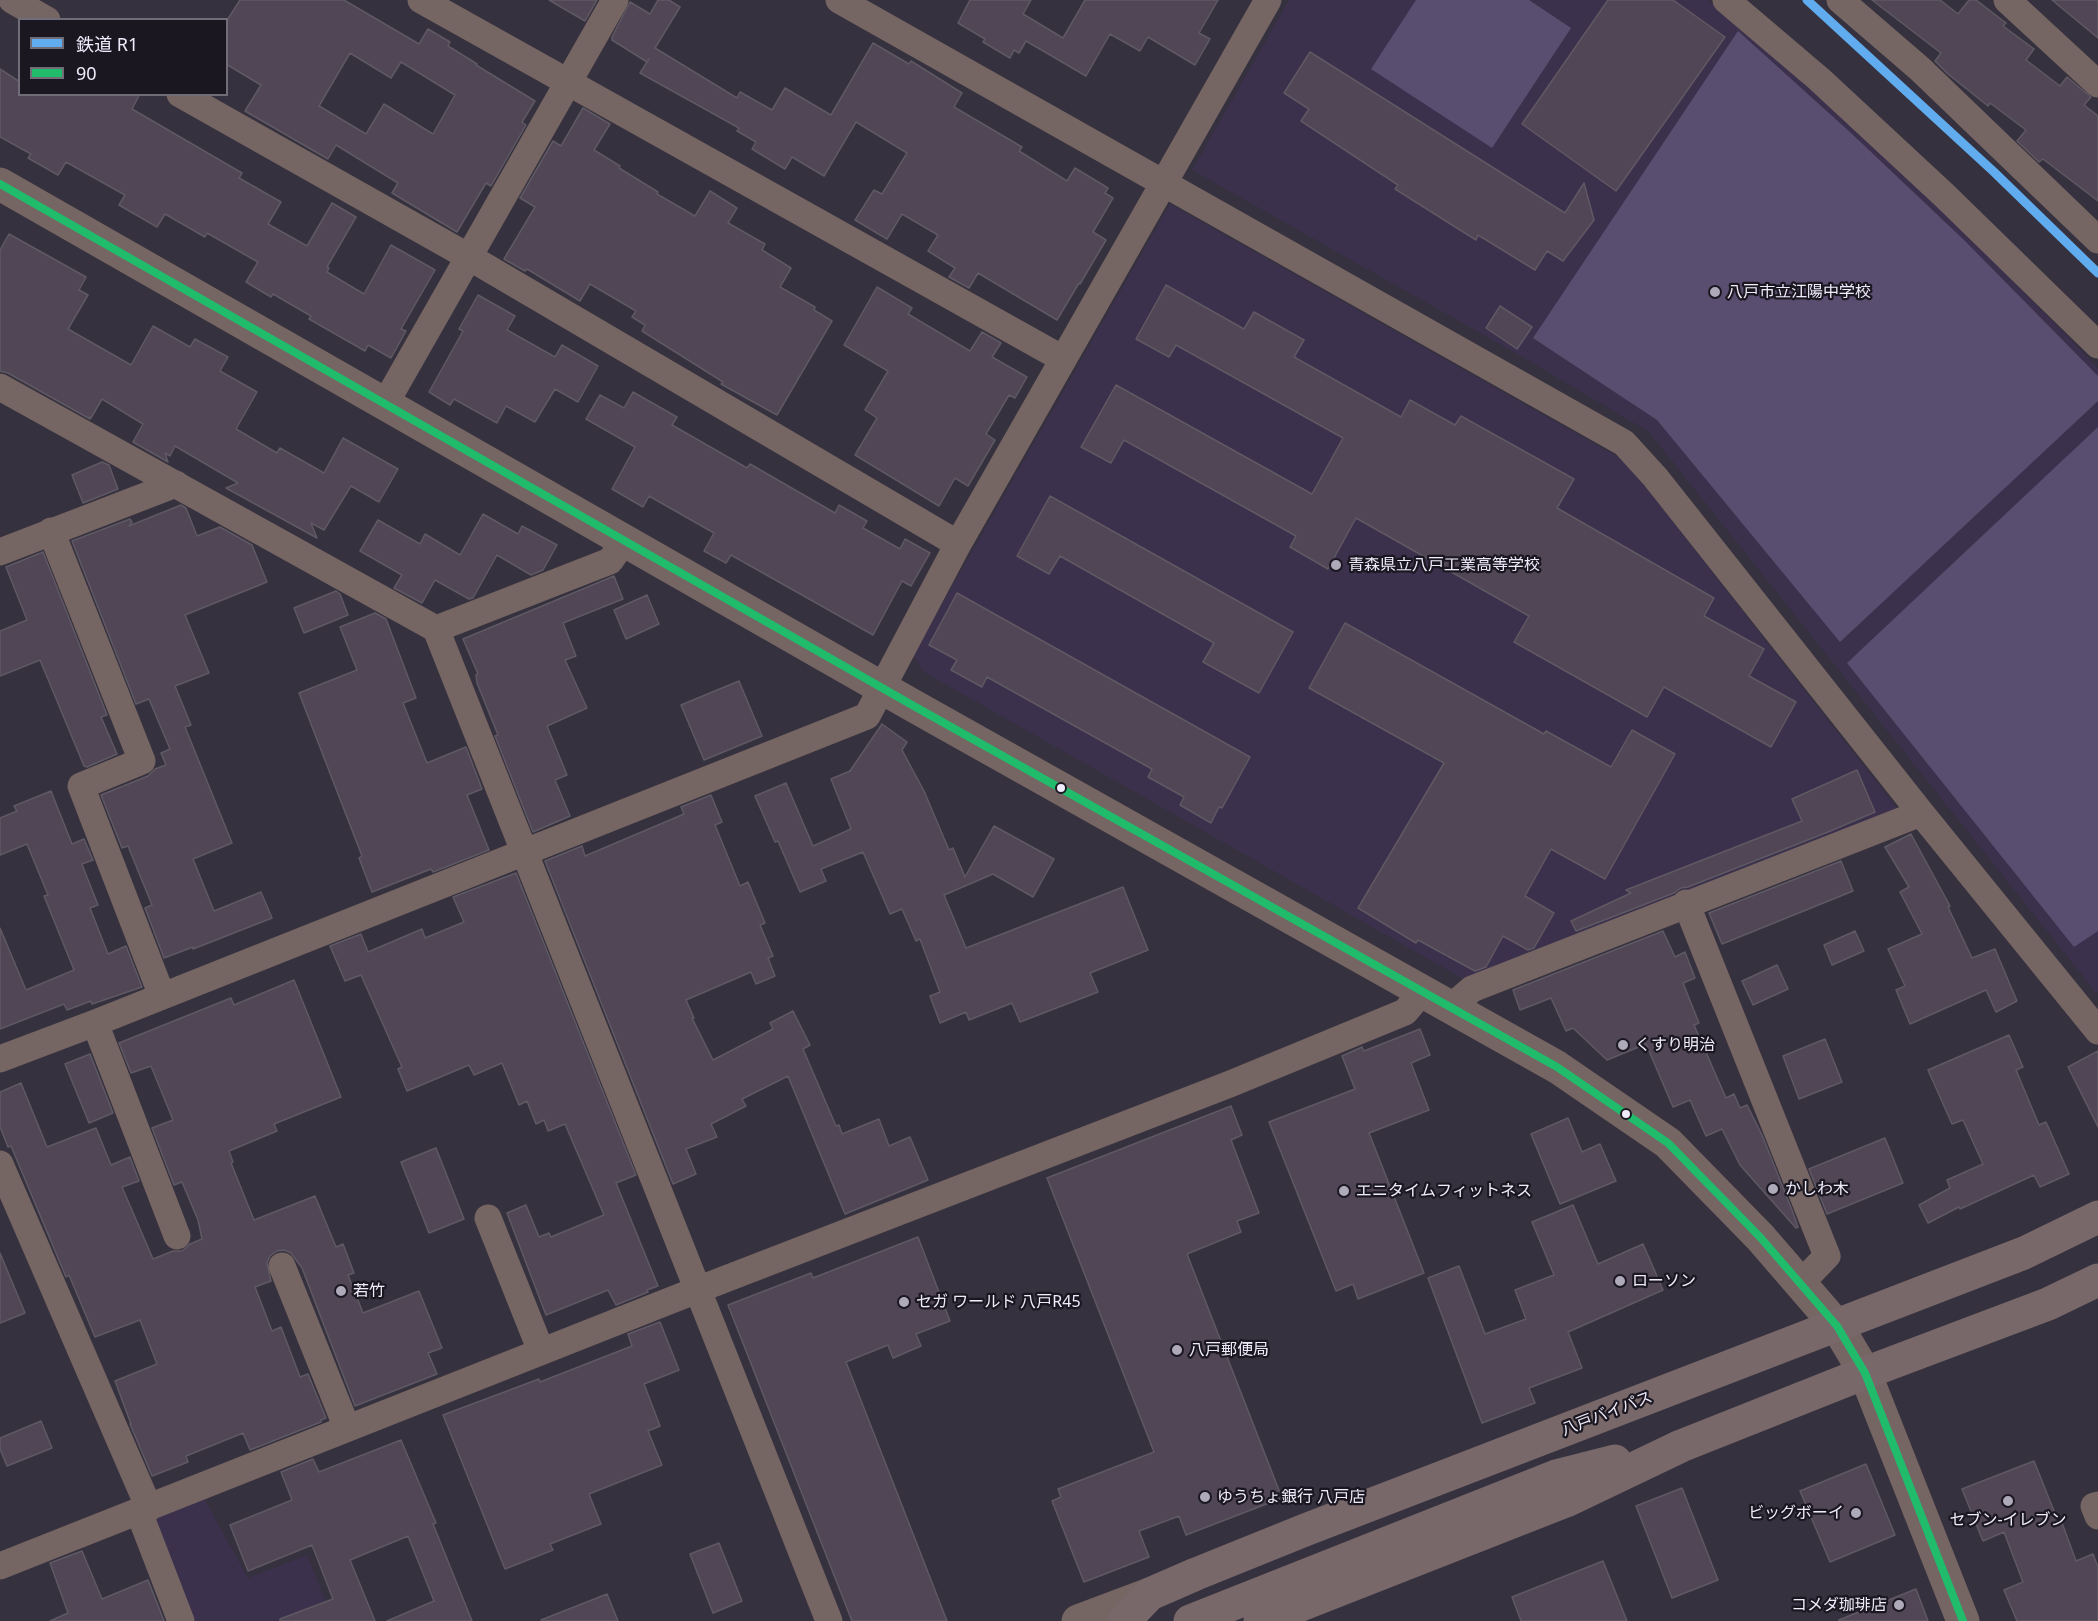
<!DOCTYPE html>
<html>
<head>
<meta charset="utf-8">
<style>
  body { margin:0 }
  #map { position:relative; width:2098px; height:1621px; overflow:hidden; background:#36313e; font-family:"Noto Sans","Noto Sans JP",sans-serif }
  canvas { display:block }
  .legend { position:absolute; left:18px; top:18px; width:210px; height:78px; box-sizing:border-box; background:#1b1721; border:2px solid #706c78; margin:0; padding:8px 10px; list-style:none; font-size:18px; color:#f0ebfb }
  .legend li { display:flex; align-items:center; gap:12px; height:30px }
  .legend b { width:30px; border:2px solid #706c78 }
</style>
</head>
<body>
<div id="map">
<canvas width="2098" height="1621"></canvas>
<ul class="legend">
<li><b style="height:8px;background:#60acee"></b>鉄道 R1</li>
<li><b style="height:8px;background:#20bc6c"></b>90</li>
</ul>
</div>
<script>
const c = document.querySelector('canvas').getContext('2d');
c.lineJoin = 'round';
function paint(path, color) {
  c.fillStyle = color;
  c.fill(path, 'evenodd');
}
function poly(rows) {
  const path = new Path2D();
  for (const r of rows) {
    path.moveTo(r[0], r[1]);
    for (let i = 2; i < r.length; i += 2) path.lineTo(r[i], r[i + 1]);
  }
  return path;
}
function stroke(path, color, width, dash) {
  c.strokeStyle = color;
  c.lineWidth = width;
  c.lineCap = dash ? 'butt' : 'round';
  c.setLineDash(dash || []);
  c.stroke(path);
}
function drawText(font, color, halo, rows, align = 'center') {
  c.font = font + ' "Noto Sans","Noto Sans JP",sans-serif';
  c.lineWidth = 4.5;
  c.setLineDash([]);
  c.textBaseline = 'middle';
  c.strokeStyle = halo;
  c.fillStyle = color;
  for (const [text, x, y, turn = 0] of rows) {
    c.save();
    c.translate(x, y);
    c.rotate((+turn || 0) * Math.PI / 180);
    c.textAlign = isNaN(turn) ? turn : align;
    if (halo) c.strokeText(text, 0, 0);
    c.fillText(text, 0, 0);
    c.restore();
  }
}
const built = poly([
  [1289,0,1708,0,1834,109,1961,228,2098,368,2098,995,1649,432,1519,355,1192,170],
  [1170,204,1618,457,1637,476,1899,811,1467,981,924,672,913,655],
  [203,1497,248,1578,307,1555,333,1621,189,1621,149,1518]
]);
const green = poly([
  [1416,0,1529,0,1571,28,1492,148,1371,69],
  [1738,31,1851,133,1964,240,2098,376,2098,401,1840,642,1657,420,1533,338],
  [2098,427,2098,931,2074,947,1847,663]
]);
const building = poly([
  [240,0,344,0,419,44,428,29,450,42,448,46,477,64,476,65,535,101,522,122,526,125,491,186,486,183,457,232,392,193,398,183,336,145,328,159,245,111,261,85,226,64,226,22,240,0],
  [350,53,391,78,401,62,455,95,433,134,384,104,366,134,319,106,350,53],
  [549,0,597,0,585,21,549,0],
  [658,0,669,0,680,7,655,48,737,98,740,92,772,110,785,88,831,115,873,43,909,64,911,61,962,93,954,107,1022,147,1019,151,1067,181,1075,168,1108,188,1105,193,1113,198,1093,232,1106,240,1080,284,1079,283,1057,320,978,273,969,288,949,277,955,268,928,251,938,235,902,214,887,239,855,220,874,190,882,194,907,153,856,122,824,176,792,157,785,169,752,149,756,142,737,131,739,128,640,73,649,59,647,62,612,40,612,37,630,2,650,14,658,0],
  [970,0,1031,0,1023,14,1063,38,1085,0,1218,0,1199,33,1210,39,1195,65,1148,37,1140,51,1110,34,1086,76,1026,41,1019,53,1014,50,1010,58,983,42,985,39,958,23,970,0],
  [1608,0,1673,0,1725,37,1616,191,1522,124,1608,0],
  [1872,0,1940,0,1958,14,1969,0,1976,0,2006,23,2003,26,2034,49,2026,60,2060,86,2067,77,2091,97,2084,105,2098,116,2098,201,2043,159,2039,162,2017,141,2026,130,1990,103,1988,106,1948,74,1935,61,1941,53,1872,0],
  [2052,0,2098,0,2098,38,2052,0],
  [1310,52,1565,213,1584,183,1594,220,1563,261,1547,251,1535,270,1478,235,1476,240,1395,189,1398,185,1301,121,1309,109,1284,93,1310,52],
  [0,69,20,82,20,94,140,94,132,109,242,173,239,178,281,202,268,224,307,246,332,203,356,217,327,267,329,268,327,272,364,294,391,245,435,270,401,329,406,331,391,358,368,345,365,351,309,319,311,316,273,294,271,297,246,282,258,262,207,233,205,237,165,214,157,227,119,205,125,195,66,162,58,175,28,158,31,154,0,137,0,69],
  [583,108,610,124,594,150,620,166,619,168,658,192,657,194,695,216,710,191,737,208,728,223,765,244,762,250,791,268,780,287,815,307,814,310,832,321,777,415,721,384,723,382,642,331,645,325,632,317,636,311,590,284,580,301,527,269,525,271,504,259,535,207,520,198,553,141,561,146,583,108],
  [9,234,86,277,79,290,88,295,68,329,131,365,153,326,190,347,195,339,228,357,220,371,257,392,236,429,277,453,280,448,324,473,343,438,398,469,379,502,351,486,324,530,311,523,317,538,226,488,238,483,175,446,170,456,165,453,168,462,133,442,143,424,102,399,91,418,89,417,90,419,8,373,0,371,0,250,9,234],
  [1166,285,1244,329,1254,312,1304,340,1294,357,1401,417,1410,400,1455,425,1461,416,1574,479,1557,508,1714,598,1704,616,1764,649,1749,676,1796,702,1771,747,1664,687,1647,717,1514,642,1529,616,1356,518,1328,569,1290,547,1296,536,1124,440,1111,463,1081,447,1116,385,1312,494,1343,438,1176,345,1169,357,1136,339,1166,285],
  [877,287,912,308,908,314,970,351,982,332,1001,343,992,357,1027,377,1015,398,1009,395,986,434,995,440,968,486,955,478,939,506,855,455,877,418,865,410,888,371,844,345,877,287],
  [478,295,515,316,507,330,555,357,562,345,598,366,578,402,555,389,535,422,506,406,497,423,454,399,450,405,429,392,463,331,459,329,478,295],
  [1500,306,1532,327,1517,349,1486,328,1500,306],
  [633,392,677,417,672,425,747,468,750,464,835,513,839,505,867,521,863,528,900,549,905,539,930,553,911,586,902,581,873,635,731,555,726,563,704,551,714,533,649,496,643,507,612,489,635,447,586,419,600,395,624,408,633,392],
  [102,462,109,465,118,489,83,503,72,475,102,462],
  [1050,496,1293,632,1259,693,1203,662,1214,643,1060,556,1049,574,1017,556,1050,496],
  [181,505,186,508,197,536,220,527,252,545,267,582,185,615,209,673,175,686,191,725,185,727,232,843,193,859,214,911,261,892,272,918,193,949,193,947,164,958,145,908,152,905,128,846,122,848,101,795,148,776,155,769,166,765,161,753,170,749,149,699,136,704,72,541,130,519,132,522,129,526,181,505],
  [483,514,518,534,522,526,557,545,543,570,531,575,497,555,473,598,469,599,435,580,422,603,394,588,402,575,360,551,378,520,420,544,425,534,460,555,483,514],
  [43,552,107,715,101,717,117,754,87,767,84,766,40,660,0,676,0,631,27,620,6,567,43,552],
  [614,576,623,599,563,623,576,656,565,660,587,708,547,726,567,775,555,780,570,816,533,832,495,736,498,735,477,683,476,675,478,674,463,639,614,576],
  [336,591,340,594,348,615,304,633,294,608,336,591],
  [957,593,1250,757,1222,808,1219,807,1211,823,1180,805,1184,797,1148,777,1152,769,987,677,982,687,951,670,957,660,929,645,957,593],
  [647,595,659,624,626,639,614,610,647,595],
  [375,613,386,619,416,698,403,703,427,763,466,747,482,789,467,795,489,850,433,872,431,869,372,892,359,858,362,856,299,693,357,670,340,627,375,613],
  [1345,623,1544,734,1546,731,1611,767,1632,730,1675,754,1605,879,1551,849,1525,896,1554,913,1534,948,1528,950,1503,936,1486,967,1475,971,1418,940,1416,943,1358,908,1444,763,1309,688,1345,623],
  [739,681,762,736,704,760,681,705,739,681],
  [882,724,907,742,902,750,924,791,949,850,953,848,965,877,994,826,1054,859,1033,897,993,874,944,895,966,948,1123,887,1148,950,1090,973,1098,992,1020,1022,1012,1003,969,1020,966,1012,940,1023,930,996,940,992,920,939,916,941,902,909,890,914,863,852,821,869,826,881,800,892,778,841,775,842,755,796,786,783,813,846,851,829,831,779,850,771,882,724],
  [1857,770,1875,812,1828,832,1688,887,1681,888,1674,893,1576,931,1571,921,1631,893,1626,890,1802,821,1792,799,1857,770],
  [51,791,72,844,84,839,93,860,82,864,83,867,98,905,90,908,108,954,126,946,142,987,92,1004,91,1001,67,1010,64,1004,0,1029,0,928,26,990,74,970,44,896,48,895,27,844,0,855,0,818,17,811,14,806,51,791],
  [711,795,722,822,715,825,740,886,748,882,765,923,760,925,773,956,768,958,775,976,756,984,751,972,686,1000,694,1018,692,1018,713,1060,773,1029,770,1023,793,1011,810,1045,803,1049,836,1126,839,1125,842,1134,879,1119,889,1146,910,1137,928,1180,845,1214,788,1076,742,1099,746,1106,711,1124,717,1137,686,1149,696,1174,673,1184,545,861,582,846,585,856,684,814,681,807,711,795],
  [1911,834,1950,906,1948,907,1972,958,1995,949,2017,1001,1996,1012,1986,990,1910,1024,1896,990,1905,986,1888,949,1922,934,1900,892,1909,887,1885,847,1911,834],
  [1841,861,1853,891,1722,944,1709,913,1841,861],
  [516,873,636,1175,616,1183,658,1286,647,1290,648,1292,616,1305,608,1290,546,1315,507,1213,526,1205,539,1237,549,1233,551,1237,604,1215,565,1124,548,1131,544,1120,536,1124,527,1101,519,1105,502,1063,474,1075,469,1065,407,1091,398,1069,402,1067,361,975,345,981,330,946,361,934,368,952,422,929,425,938,464,922,453,897,516,873],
  [1663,931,1675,957,1685,952,1695,978,1683,983,1699,1023,1694,1025,1726,1098,1734,1094,1740,1108,1747,1105,1762,1135,1792,1210,1798,1227,1796,1228,1740,1165,1722,1129,1706,1136,1690,1100,1673,1107,1646,1044,1607,1060,1573,1028,1566,1031,1551,998,1520,1010,1513,990,1663,931],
  [1855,931,1864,951,1832,965,1824,945,1855,931],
  [1777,965,1788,989,1753,1005,1742,981,1777,965],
  [294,980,341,1097,274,1124,277,1131,229,1151,233,1162,231,1163,254,1220,315,1196,336,1247,343,1244,354,1273,348,1275,363,1313,419,1291,442,1348,428,1353,437,1374,355,1406,302,1268,291,1253,284,1250,277,1251,270,1256,267,1263,271,1281,255,1287,272,1331,281,1327,300,1377,308,1374,326,1418,321,1420,321,1422,250,1450,243,1433,186,1456,188,1462,152,1476,130,1424,131,1424,115,1381,157,1364,140,1320,95,1337,69,1275,66,1277,11,1146,8,1147,0,1127,0,1092,21,1083,47,1147,96,1128,111,1165,130,1157,139,1181,122,1187,153,1259,173,1251,182,1251,190,1244,202,1239,198,1220,182,1182,174,1185,152,1128,173,1120,151,1066,131,1073,119,1043,231,998,234,1005,294,980],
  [1420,1029,1430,1055,1411,1063,1429,1110,1369,1133,1424,1273,1358,1299,1353,1284,1336,1291,1269,1122,1355,1089,1342,1056,1362,1047,1364,1051,1420,1029],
  [2009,1035,2023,1067,2016,1070,2039,1125,2046,1122,2069,1174,2040,1187,2034,1175,1960,1209,1959,1207,1928,1223,1919,1205,1950,1188,1947,1180,1983,1164,1963,1120,1952,1124,1928,1070,2009,1035],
  [1825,1039,1842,1082,1799,1099,1783,1056,1825,1039],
  [2098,1051,2098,1127,2068,1067,2098,1051],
  [90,1054,113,1113,89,1123,65,1064,90,1054],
  [1231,1106,1242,1135,1231,1140,1259,1213,1237,1221,1241,1232,1187,1254,1282,1498,1186,1535,1179,1516,1139,1531,1149,1557,1084,1582,1052,1501,1061,1497,1058,1489,1154,1452,1047,1178,1231,1106],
  [1568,1118,1582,1152,1600,1144,1616,1181,1560,1204,1531,1134,1568,1118],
  [1885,1138,1903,1183,1827,1214,1809,1169,1885,1138],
  [436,1148,464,1219,429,1233,401,1162,436,1148],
  [1573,1205,1598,1264,1643,1244,1663,1290,1568,1332,1582,1368,1529,1388,1535,1403,1482,1423,1428,1278,1459,1266,1485,1334,1526,1319,1515,1290,1554,1275,1532,1222,1573,1205],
  [918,1237,950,1321,916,1334,921,1346,893,1358,888,1345,846,1362,947,1621,852,1621,728,1305,811,1273,813,1278,918,1237],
  [0,1253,25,1313,0,1323,0,1253],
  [660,1322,679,1370,644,1384,660,1426,648,1431,662,1465,589,1494,601,1524,550,1544,553,1550,505,1569,443,1415,539,1379,540,1382,632,1346,628,1334,660,1322],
  [41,1421,52,1448,7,1466,0,1449,0,1438,41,1421],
  [401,1440,436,1523,433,1524,472,1621,387,1621,434,1601,408,1536,350,1560,375,1621,280,1621,280,1619,333,1599,312,1545,248,1571,230,1525,292,1500,281,1472,313,1459,319,1472,401,1440],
  [2034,1461,2058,1521,2061,1520,2076,1561,2093,1554,2098,1567,2098,1621,2017,1621,2004,1590,2023,1582,2004,1532,1983,1541,1962,1489,2034,1461],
  [1866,1464,1895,1535,1830,1562,1800,1491,1866,1464],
  [1682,1488,1718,1580,1672,1598,1636,1506,1682,1488],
  [719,1543,742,1601,713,1613,690,1554,719,1543],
  [82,1551,102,1599,148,1580,164,1621,50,1621,68,1613,50,1563,82,1551],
  [1603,1561,1627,1621,1521,1621,1512,1597,1603,1561],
  [1916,1589,1928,1621,1839,1621,1839,1620,1916,1589],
  [607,1594,618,1621,542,1621,541,1620,607,1594]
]);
const minor = poly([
  [12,0,47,20],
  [421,0,1063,359],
  [839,0,1624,443,1655,477,1921,813,2098,1031],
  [1726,0,1819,79,1944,195,2098,345],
  [1840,0,1920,69,2098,240],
  [2007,0,2098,84],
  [180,94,469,257,958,544],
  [0,387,436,629,829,1621],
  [385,404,615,0],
  [51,531,142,761,81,786,162,996],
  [0,552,176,484],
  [436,629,610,561,625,540],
  [1686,903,1827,1256,1800,1284],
  [1450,1008,1472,989,1921,813],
  [95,1023,177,1236],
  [0,1059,95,1023,867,716,958,544,1268,0],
  [0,1164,149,1508],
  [488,1218,541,1351],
  [282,1266,347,1428],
  [2098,1505,2094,1506,2098,1516],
  [139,1512,181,1621],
  [0,1566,697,1290,1230,1084,1405,1012,1422,992]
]);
const tertiary = poly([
  [0,184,912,705,1557,1067,1668,1143,1760,1237,1837,1326,1865,1373,1963,1621],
  [1078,1621,1150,1594]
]);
const trunk = poly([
  [1124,1621,1150,1594,1196,1574,1305,1530,2024,1253,2098,1217],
  [1190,1621,1556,1476,1615,1461],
  [1260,1621,1566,1501,1681,1446,1865,1373,2048,1304,2098,1280]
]);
const bus1 = poly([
  [0,184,912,705,1557,1067,1668,1143,1760,1237,1837,1326,1865,1373,1963,1621]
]);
const rail1 = poly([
  [1807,0,1994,172,2098,273]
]);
const markers = [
  [1715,292,6,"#afaab9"],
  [1336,565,6,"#afaab9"],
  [1061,788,5,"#f0ebfb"],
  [1623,1045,6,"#afaab9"],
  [1626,1114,5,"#f0ebfb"],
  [1773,1189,6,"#afaab9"],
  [1344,1191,6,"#afaab9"],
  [1620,1281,6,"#afaab9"],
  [341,1291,6,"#afaab9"],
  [904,1302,6,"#afaab9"],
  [1177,1350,6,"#afaab9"],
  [1205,1497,6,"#afaab9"],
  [2008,1501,6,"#afaab9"],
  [1856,1513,6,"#afaab9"],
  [1899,1605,6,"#afaab9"]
];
const poiNames = [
  ["八戸市立江陽中学校",1727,292],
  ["青森県立八戸工業高等学校",1348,565],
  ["くすり明治",1635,1045],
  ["かしわ木",1785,1189],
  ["エニタイムフィットネス",1356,1191],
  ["ローソン",1632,1281],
  ["若竹",353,1291],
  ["セガ ワールド 八戸R45",916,1302],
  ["八戸郵便局",1189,1350],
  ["ゆうちょ銀行 八戸店",1217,1497],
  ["ビッグボーイ",1844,1513,"right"],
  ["セブン-イレブン",2008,1520,"center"],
  ["コメダ珈琲店",1887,1605,"right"]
];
const streetNames = [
  ["八戸バイパス",1607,1414,-21]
];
paint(built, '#3b314c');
paint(green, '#5a4e70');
paint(building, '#504656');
stroke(building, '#5f5963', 1.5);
stroke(minor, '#756563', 27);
stroke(tertiary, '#756563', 33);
stroke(trunk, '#78686a', 33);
stroke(bus1, '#20bc6c', 8);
stroke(rail1, '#60acee', 9);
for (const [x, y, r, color] of markers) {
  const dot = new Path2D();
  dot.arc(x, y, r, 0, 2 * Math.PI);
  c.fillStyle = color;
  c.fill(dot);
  stroke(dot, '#1b1721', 2);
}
drawText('16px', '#f0ebfb', '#1b1721', poiNames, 'left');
drawText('16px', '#f0ebfb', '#1b1721', streetNames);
</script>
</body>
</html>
